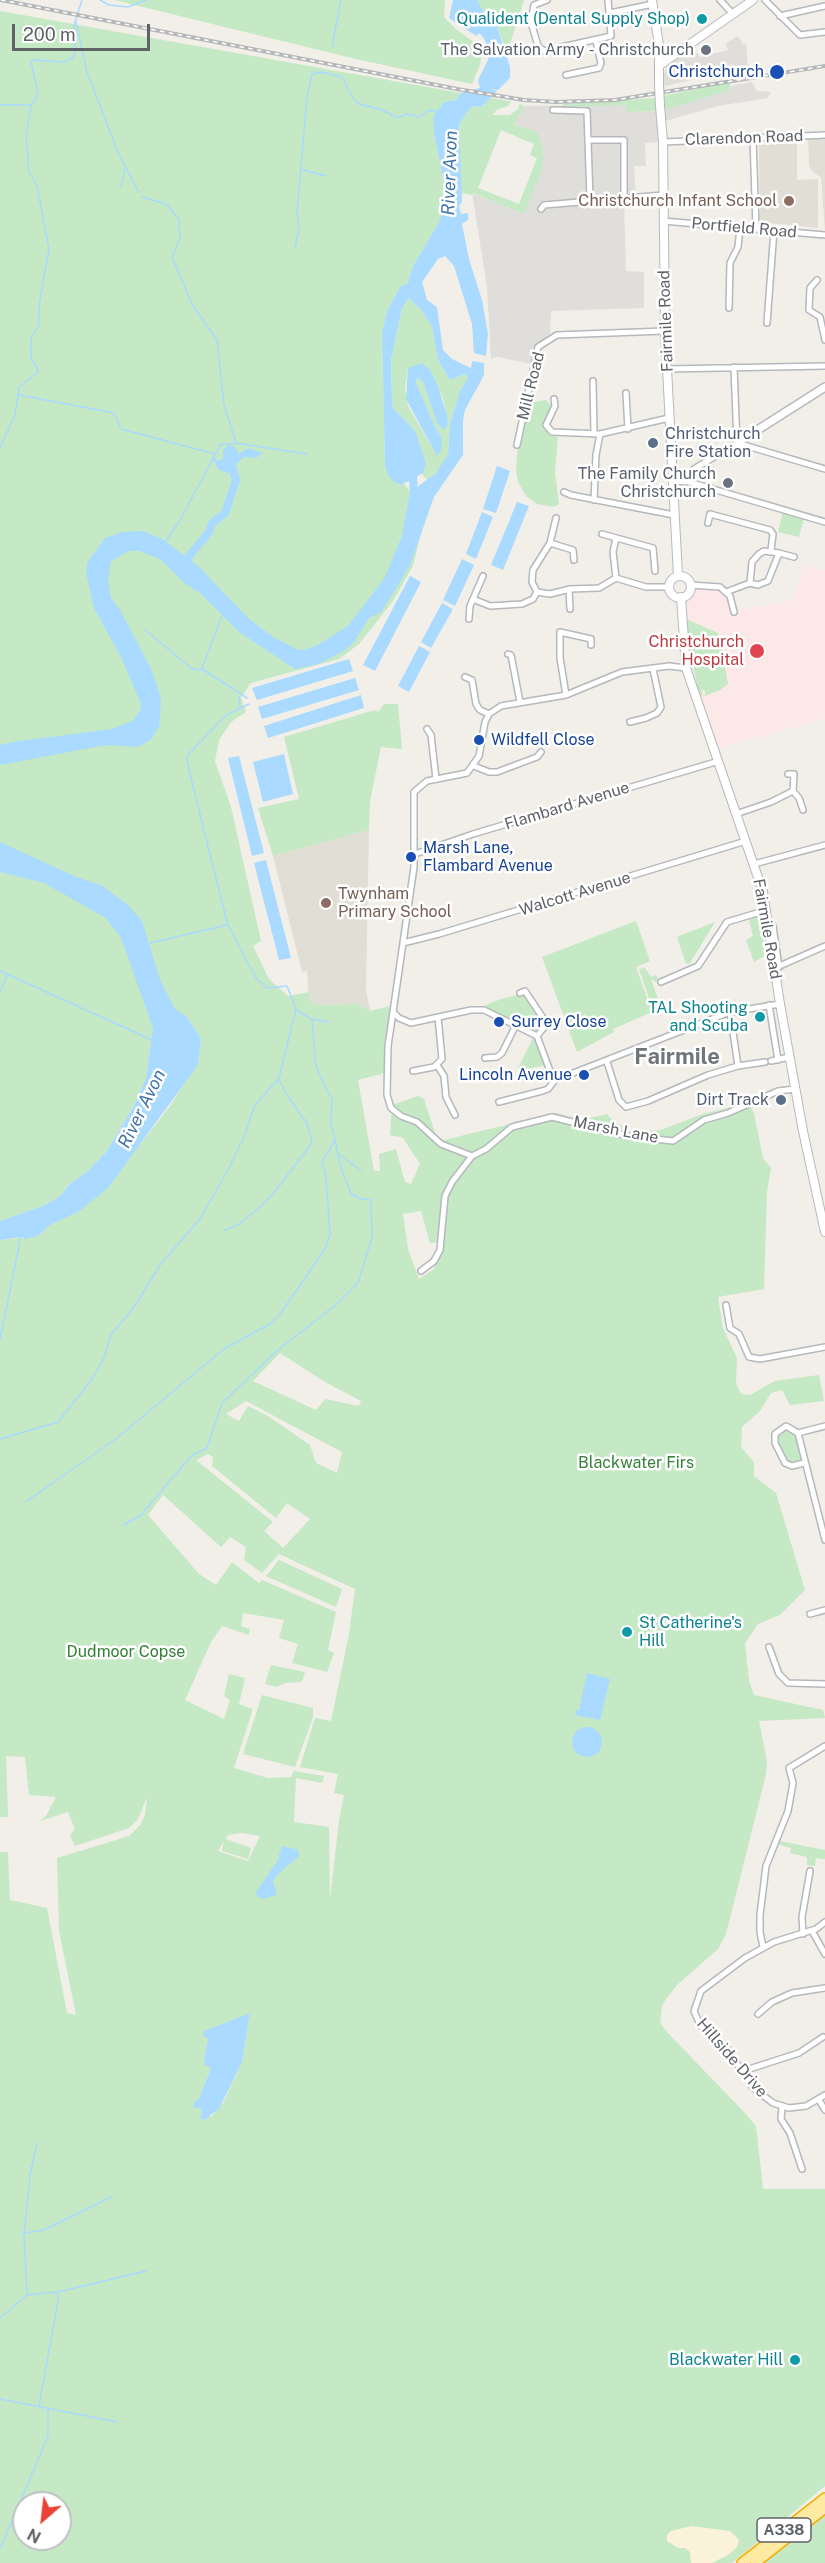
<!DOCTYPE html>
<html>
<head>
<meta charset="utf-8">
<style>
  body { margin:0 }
  #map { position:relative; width:825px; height:2563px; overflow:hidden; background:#f1efe8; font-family:"Public Sans",sans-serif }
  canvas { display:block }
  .north { position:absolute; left:12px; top:2491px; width:60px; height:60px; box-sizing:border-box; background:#fff; border:2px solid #bfc1c3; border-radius:50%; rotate:208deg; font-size:16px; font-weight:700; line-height:24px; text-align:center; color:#5f6368 }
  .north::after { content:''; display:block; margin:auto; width:21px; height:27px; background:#ea4335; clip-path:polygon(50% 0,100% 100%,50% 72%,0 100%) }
  .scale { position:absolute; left:12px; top:24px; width:138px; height:27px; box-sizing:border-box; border:3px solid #5f6368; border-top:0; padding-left:8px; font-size:18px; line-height:21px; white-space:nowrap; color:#5f6368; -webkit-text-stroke:4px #fff; paint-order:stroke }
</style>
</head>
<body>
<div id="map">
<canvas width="825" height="2563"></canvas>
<div class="north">N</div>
<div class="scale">200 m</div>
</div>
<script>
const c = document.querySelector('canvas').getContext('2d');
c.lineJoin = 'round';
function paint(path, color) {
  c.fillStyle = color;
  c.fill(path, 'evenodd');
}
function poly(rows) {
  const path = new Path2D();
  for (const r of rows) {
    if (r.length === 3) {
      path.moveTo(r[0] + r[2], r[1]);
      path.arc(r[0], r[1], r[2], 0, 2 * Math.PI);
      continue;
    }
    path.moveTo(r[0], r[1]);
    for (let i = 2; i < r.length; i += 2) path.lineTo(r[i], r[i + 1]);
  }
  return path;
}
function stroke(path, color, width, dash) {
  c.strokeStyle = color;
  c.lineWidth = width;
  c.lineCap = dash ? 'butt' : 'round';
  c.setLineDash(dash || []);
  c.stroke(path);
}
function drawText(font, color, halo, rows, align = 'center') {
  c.font = font + ' "Public Sans",sans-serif';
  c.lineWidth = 5;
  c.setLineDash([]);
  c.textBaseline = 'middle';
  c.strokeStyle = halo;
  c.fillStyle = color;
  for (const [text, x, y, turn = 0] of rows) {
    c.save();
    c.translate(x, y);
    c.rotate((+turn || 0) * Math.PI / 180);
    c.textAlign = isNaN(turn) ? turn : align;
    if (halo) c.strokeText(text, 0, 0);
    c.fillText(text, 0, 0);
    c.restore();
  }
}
const industrial = poly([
  [738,36,743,44,746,44,748,67,665,86,662,77,668,65,693,48,700,57,728,50,725,44],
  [752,82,757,91,771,92,768,98,718,106,665,121,663,111,729,90,731,86],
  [626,105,627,112,657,111,658,142,645,143,646,166,634,166,636,199,624,204,626,271,644,272,644,308,551,311,550,338,534,348,531,364,498,357,491,359,487,287,472,193,524,214,543,150,538,132,514,125,524,106]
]);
const education = poly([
  [825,138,825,230,821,177,813,172,809,166,808,139],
  [797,143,797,180,818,179,818,228,760,222,759,145],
  [369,830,366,990,370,1011,358,1004,316,1005,309,1000,307,971,302,972,273,856]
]);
const medical = poly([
  [804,564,825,570,825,719,718,748,701,702,691,660,684,609,686,603,696,588,703,587,720,587,726,592,734,611,793,600]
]);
const green = poly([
  [114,0,445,0,444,17,457,30,482,48,480,65,472,84,356,59],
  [477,0,524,0,507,53,497,26,483,11,476,2],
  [0,11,461,93,456,100,444,102,434,134,444,182,445,205,439,222,412,268,408,283,400,287,387,311,382,333,385,465,401,485,404,484,410,492,408,514,424,521,413,566,393,601,359,644,339,659,251,683,241,697,246,712,231,722,219,740,215,761,231,807,261,941,253,946,269,979,288,996,309,992,309,1000,316,1005,358,1004,370,1011,390,1006,385,1042,385,1073,358,1080,374,1171,380,1171,379,1154,396,1149,405,1182,411,1184,420,1164,403,1138,390,1135,392,1105,418,1096,424,1099,436,1136,444,1140,556,1113,581,1120,607,1114,612,1120,631,1132,661,1130,703,1114,749,1103,754,1114,763,1158,771,1168,767,1192,764,1289,718,1297,723,1328,737,1358,736,1383,741,1394,750,1395,775,1381,819,1375,824,1401,790,1405,782,1390,771,1393,760,1411,742,1427,741,1447,754,1462,754,1476,776,1493,805,1590,780,1615,758,1624,745,1643,749,1681,754,1695,823,1710,825,1718,759,1721,767,1761,766,1774,726,1934,718,1949,677,1985,666,1999,662,2006,660,2022,665,2030,745,2113,756,2126,763,2189,825,2189,825,2486,732,2563,0,2563,0,1852,8,1852,10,1900,47,1908,67,2013,76,2015,59,1931,57,1858,129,1836,140,1825,145,1815,147,1797,138,1819,129,1828,75,1846,70,1835,75,1829,68,1812,40,1821,46,1816,56,1797,29,1795,25,1757,6,1756,8,1817,0,1817,0,1240,38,1236,50,1225,78,1212,127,1161,170,1106,190,1074,198,1065,201,1039,187,1017,153,1028,146,1078,135,1104,106,1152,89,1170,70,1184,60,1196,45,1205,0,1221],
  [421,1211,430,1243,443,1242,434,1269,419,1279,408,1249,403,1214],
  [280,1353,325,1382,361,1401,359,1406,325,1399,316,1410,253,1381],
  [246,1401,342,1452,337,1473,316,1463,310,1445,268,1416,248,1406,239,1421,226,1414],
  [208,1454,213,1457,212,1466,276,1518,287,1503,310,1519,283,1548,264,1531,273,1522,196,1460],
  [163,1495,221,1547,230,1537,246,1547,244,1560,262,1573,279,1554,355,1589,349,1634,331,1721,315,1718,300,1767,338,1774,334,1793,344,1795,339,1820,330,1899,329,1827,294,1822,296,1778,322,1783,324,1776,294,1771,291,1777,268,1778,234,1768,253,1709,239,1704,245,1678,229,1674,224,1696,230,1700,224,1719,185,1700,211,1642,222,1626,249,1635,250,1629,241,1626,243,1613,284,1620,279,1638,298,1644,292,1663,327,1672,334,1653,328,1650,336,1612,262,1580,259,1583,232,1562,216,1585,199,1574,148,1515],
  [241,1833,260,1836,248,1861,218,1851,224,1841,222,1851,248,1859,251,1848,226,1839,228,1835],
  [250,2013,242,2062,223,2103,211,2117,194,2104,199,2098,211,2068,204,2060,208,2039,204,2031],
  [24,2503,60,2503,60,2539,24,2539],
  [730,82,730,90,663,111,662,96],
  [490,98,511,101,508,106,496,110,493,115,510,115,518,109,520,104,524,106,514,125,538,132,540,138,543,150,542,169,524,214,473,193,472,195,461,193,459,124,467,111,473,106,481,107],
  [501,130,534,144,530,155,537,158,519,204,478,188],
  [656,98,657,111,627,112,626,105,563,107,563,104],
  [409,298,422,311,432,326,438,360,450,380,465,374,468,378,460,391,450,423,448,455,445,462,428,481,422,474,415,431,393,408,392,401,391,360,402,308],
  [408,368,430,370,443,398,448,424,446,429,437,423,424,384,418,377,416,382,420,392,434,426,439,432,437,456,408,406,405,389],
  [546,400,552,406,545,429,550,435,558,437,555,472,559,504,554,507,537,504,526,496,518,482,516,469,518,445,527,403],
  [783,512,804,518,799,537,778,532],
  [684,618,718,633,724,650,722,651,728,684,720,690,700,698,705,695,705,691,701,689,703,695,699,696],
  [384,704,398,704,402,749,381,747,370,801,369,830,273,856,258,808,299,799,284,737,368,712,377,710,377,713],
  [760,916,763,919,764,956,754,962,746,940,753,936,749,919],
  [636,921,650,961,636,967,652,1012,613,1029,614,1032,577,1052,542,957],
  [715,922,690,963,686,964,677,937],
  [645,968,651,977,656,975,658,978,656,982,651,979,661,1007,653,1010,639,969],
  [525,993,544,1023,536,1033,481,1007,501,999],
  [534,1036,538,1041,545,1065,520,1071,518,1068],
  [785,1428,796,1434,802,1461,792,1464,786,1462,776,1442,777,1435],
  [279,1560,342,1589,336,1607,266,1576],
  [271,1665,305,1672,302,1682,285,1683,276,1687,265,1684],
  [262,1695,313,1708,313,1717,295,1767,243,1754],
  [779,1841,825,1850,825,1859,816,1858,815,1866,807,1865,807,1857,790,1853,791,1848,777,1844],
  [825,2513,825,2563,763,2563,800,2533]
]);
const sand = poly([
  [691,2526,730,2531,739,2540,737,2547,728,2555,712,2563,691,2563,690,2552,685,2548,678,2548,667,2541,667,2535,671,2531]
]);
const water = poly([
  [453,0,477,0,483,11,497,26,510,67,510,78,498,90,490,89,497,91,481,107,473,106,468,111,459,124,462,202,459,206,461,214,468,213,468,220,462,224,469,259,482,300,488,334,486,356,474,353,472,324,454,266,445,256,438,259,422,282,427,300,437,307,443,350,452,359,471,368,472,361,484,363,484,375,465,410,463,420,463,455,434,497,410,565,400,582,381,612,369,618,354,642,345,650,319,664,295,669,239,632,201,594,183,582,160,559,139,551,129,551,111,561,108,580,111,598,120,610,150,667,158,688,161,701,159,727,150,740,138,747,106,745,0,765,0,745,13,742,112,729,132,721,140,711,141,704,121,657,94,608,86,572,88,561,105,538,122,532,143,531,162,539,198,566,248,618,273,637,298,650,304,650,318,645,348,626,384,579,402,536,410,492,435,474,448,455,450,423,460,391,468,378,465,374,450,380,438,360,432,326,422,311,409,298,402,308,391,360,392,401,393,408,415,431,426,463,423,473,409,481,401,485,393,481,388,475,385,465,382,333,387,311,400,287,408,283,412,268,439,222,445,205,444,182,434,134,433,117,444,102,456,100,461,93,480,88,478,80,488,60,488,48,484,38,479,33,477,36,470,32,449,18],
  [422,363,430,370,438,386,447,416,448,424,446,429,443,429,437,423,424,384,418,377,416,382,420,392,434,425,442,438,441,450,437,456,406,399,408,368],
  [228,445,235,447,239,454,249,448,262,453,256,458,244,457,236,464,239,477,235,484,233,475,218,469,214,461,210,460,214,456,217,461,221,460,223,458,223,451],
  [497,466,510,471,496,513,483,509],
  [517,502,529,506,503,570,491,565],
  [482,512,493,517,476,559,466,554],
  [462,559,474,565,455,606,443,600],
  [410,576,421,582,375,671,363,665],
  [442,603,453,609,431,648,421,642],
  [419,646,430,652,409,692,398,686],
  [349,659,353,671,257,700,252,688],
  [355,678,359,690,262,719,258,707],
  [361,695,364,708,268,738,264,726],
  [284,754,293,794,263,802,253,762],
  [239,756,264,853,252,856,228,758],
  [0,842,76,877,101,885,128,905,142,921,160,980,175,1009,187,1017,201,1039,198,1065,108,1188,78,1212,50,1225,38,1236,25,1239,22,1237,0,1240,0,1221,45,1205,60,1196,70,1184,89,1170,106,1152,135,1104,146,1078,153,1028,121,938,106,918,44,883,0,872],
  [266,860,291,958,279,960,254,863],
  [587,1673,610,1679,600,1720,575,1715,576,1710,579,1710],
  [587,1742,15],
  [283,1846,298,1850,299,1856,279,1873,273,1881,277,1895,263,1899,257,1896,256,1892,279,1859,279,1853],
  [250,2013,242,2062,219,2109,204,2120,200,2118,202,2112,200,2108,194,2108,193,2104,199,2098,211,2068,205,2065,204,2060,208,2039,203,2035,204,2031]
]);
const stream = poly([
  [100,0,109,5,128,7,146,0],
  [76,22,87,72,119,155,139,192],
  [332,47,341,0],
  [0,105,31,105],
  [303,170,326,176],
  [121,188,125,169],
  [142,197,166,204,179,219,180,238,172,257,192,304,217,340,224,405,236,443],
  [295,248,299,228,297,212,307,97,312,74,322,72,342,77,353,98,359,104,382,110,396,117,401,117,406,114,420,117,429,110,438,112],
  [19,395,114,413,121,429,215,454],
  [0,448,15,415,19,387,37,373,38,369,31,358,31,339,39,325,39,305,49,249,37,186,29,172,26,135,31,105,38,94,31,62,33,60,64,62,73,58,76,50,73,36,74,25,82,0],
  [165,542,179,522,220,445,236,443,307,454],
  [145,630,191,668,197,670,202,669,247,698],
  [202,668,222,616],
  [239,697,240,707],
  [249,704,226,715,188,755,187,761,205,835,228,925,256,978,267,988,287,986,296,1009,300,1013,312,1019,329,1022],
  [150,943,227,925],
  [0,971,152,1040],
  [0,992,8,974],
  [340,1155,361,1171],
  [225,1230,239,1224,260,1207,277,1189,312,1143,307,1123,288,1097,279,1080],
  [0,1340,21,1236],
  [0,1439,58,1422,93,1378,104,1358,111,1335,136,1304,160,1265,200,1219,230,1166,244,1137,255,1105,279,1078,296,1009],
  [27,1501,117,1438,224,1349,270,1324,281,1313,326,1247,330,1234,326,1177,322,1162,334,1142],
  [123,1525,140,1516,191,1456,207,1448,222,1403,279,1349,337,1304,358,1283,372,1237,371,1200,361,1199,351,1194,341,1167,331,1123,332,1099,316,1067,312,1019],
  [25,2233,44,2230,111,2197],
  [27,2294,24,2236,30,2175,37,2143],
  [0,2318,27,2295,58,2292,146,2271],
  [0,2399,117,2422],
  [39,2406,58,2301,58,2293],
  [0,2549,48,2436,48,2409]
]);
const river = poly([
  [410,468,413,475,414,500],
  [181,566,209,532,212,523,225,513,236,480,234,474]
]);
const minor = poly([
  [547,0,534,5,531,22,538,46,544,51,611,36,608,0],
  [720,0,733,14],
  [765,0,800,35,825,32],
  [610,13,653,4],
  [780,16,825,6],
  [566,75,599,68,601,63,596,41],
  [553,110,587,111,590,200],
  [753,138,756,228],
  [588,140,624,140,624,197],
  [663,142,825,135],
  [541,209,544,205,663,195],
  [663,221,825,235],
  [817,280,810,288,809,310,820,317,825,340],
  [729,308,730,263,738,247,740,228],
  [767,323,774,230],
  [734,367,737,443],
  [667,369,825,366],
  [593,381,594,434],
  [626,393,628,429],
  [554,399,555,406,546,425,552,432,600,434,669,418],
  [737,443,825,469],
  [517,445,538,347,557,335,665,331],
  [673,481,689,482,825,522],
  [689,482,694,469,737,443],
  [564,492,571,495,674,515],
  [594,500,596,455,600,434],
  [556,518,550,543,533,570,532,582,537,592,550,594,570,589,599,588,616,578,646,587,669,587],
  [708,523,710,514,770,530,773,534,771,550],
  [602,534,653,548,655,571],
  [550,543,573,550,574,560],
  [779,553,794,557],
  [616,578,613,552,616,538],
  [691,585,720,587,730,596,734,612],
  [569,589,570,609],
  [726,592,750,583,752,562,759,554,764,551,779,553,768,581,758,585,750,583],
  [473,599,490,606,522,604,533,599,537,592],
  [469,619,470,606,483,576],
  [508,654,511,655,520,702],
  [686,668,669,666,622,672,566,695,501,706,489,714,485,722,479,756,467,773,427,781,414,792,414,867,393,1012,399,1018,411,1023,471,1010,484,1010,537,1036,550,1071,563,1077,730,1012,780,1004],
  [465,677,472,680,476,704,480,710,489,714],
  [566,695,560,658,560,632,591,639,591,645],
  [630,722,646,718,657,713,661,707,653,669],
  [427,729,431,735,436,779],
  [474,766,489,772,497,772,537,757,541,752],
  [793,791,799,798,803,810],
  [736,814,771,802,793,791,794,774,788,774],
  [415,854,473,834,719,761],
  [754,864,825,845],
  [768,923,773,926,779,967],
  [403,943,439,934,746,841],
  [775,968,825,946],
  [661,982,698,966,727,922,767,910],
  [520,993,525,991,547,1024,537,1036],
  [769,1005,778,1060],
  [393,1012,388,1046,387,1095,391,1108,401,1116,417,1122,441,1144,472,1156],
  [730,1012,738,1066],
  [485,1058,497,1057,502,1053,516,1025],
  [771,1061,789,1057],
  [607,1062,619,1100,626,1107,648,1101,708,1075,738,1066,765,1062],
  [437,1065,444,1076,446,1097,455,1115],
  [413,1071,434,1067,442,1059,438,1017],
  [499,1102,542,1091,548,1089,558,1076],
  [421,1271,434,1261,440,1250,445,1196,452,1182,472,1156,486,1149,512,1127,552,1117,628,1136,673,1141,704,1120,728,1113,778,1091,795,1089],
  [726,1305,730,1328,739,1334,749,1357,760,1359,825,1347],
  [825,1426,798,1433,825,1540],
  [798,1433,786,1426,775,1434,775,1443,785,1463,792,1466,804,1463],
  [810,1614,825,1610],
  [769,1647,779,1674,788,1683,825,1684],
  [825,1922,816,1929,774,1942,745,1958,701,1991,694,2011,700,2025,727,2048,752,2087,773,2103,789,2108,806,2106,825,2095],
  [812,1931,825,1954],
  [803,1934,802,1917,810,1871],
  [763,1947,760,1932,760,1915,766,1866,788,1811,793,1783,789,1768,825,1746],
  [758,2014,772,2002,792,1993,825,1988],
  [743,2071,799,2053,823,2037],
  [819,2100,825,2110],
  [782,2107,781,2119,790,2133,802,2169]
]);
const tertiary = poly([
  [737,443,825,387]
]);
const secondary = poly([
  [652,0,659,45,659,85],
  [660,65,753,0],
  [660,106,663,142,665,331,678,576],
  [680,587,11],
  [681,597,686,668,763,892,780,1004,803,1131,825,1232]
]);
const trunk = poly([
  [742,2563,825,2498],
  [755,2563,825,2508]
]);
const rail = poly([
  [1,0,457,89,524,100,556,102,615,100,825,66]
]);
const secondaryBridge = poly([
  [659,85,660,106]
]);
const markers = [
  [702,19,6,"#0f9aa8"],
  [706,50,6,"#6b7280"],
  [777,72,8,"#1a4fb4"],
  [789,201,6,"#8d6e63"],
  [653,443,6,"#5c6f8a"],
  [728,483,6,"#6b7280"],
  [757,651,8,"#e0444e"],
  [479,740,6,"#1a4fb4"],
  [411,857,6,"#1a4fb4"],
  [326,903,6,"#8d6e63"],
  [760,1017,6,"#0f9aa8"],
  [499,1022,6,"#1a4fb4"],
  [584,1075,6,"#1a4fb4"],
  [781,1100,6,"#5c6f8a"],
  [627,1632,6,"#0f9aa8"],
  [795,2360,6,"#0f9aa8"]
];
const shields = [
  [784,2530,54]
];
const shieldNames = [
  ["A338",784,2530]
];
const cultureNames = [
  ["Qualident (Dental Supply Shop)",690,19],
  ["TAL Shooting",748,1008],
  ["and Scuba",748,1026],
  ["St Catherine's",639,1623,"left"],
  ["Hill",639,1641,"left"],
  ["Blackwater Hill",783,2360]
];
const worshipNames = [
  ["The Salvation Army - Christchurch",694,50],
  ["The Family Church",716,474],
  ["Christchurch",716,492]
];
const transitNames = [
  ["Christchurch",764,72,"right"],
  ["Wildfell Close",491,740],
  ["Marsh Lane,",423,848],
  ["Flambard Avenue",423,866],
  ["Surrey Close",511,1022],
  ["Lincoln Avenue",572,1075,"right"]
];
const streetNames = [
  ["Clarendon Road",744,138,-2],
  ["Portfield Road",744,228,5],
  ["Fairmile Road",666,321,-92],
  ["Mill Road",531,386,-76],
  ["Flambard Avenue",567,806,-17],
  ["Walcott Avenue",575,894,-17],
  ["Fairmile Road",767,929,80],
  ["Marsh Lane",616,1130,11],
  ["Hillside Drive",732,2058,49]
];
const educationNames = [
  ["Christchurch Infant School",777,201],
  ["Twynham",338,894,"left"],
  ["Primary School",338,912,"left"]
];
const serviceNames = [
  ["Christchurch",665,434],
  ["Fire Station",665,452],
  ["Dirt Track",769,1100,"right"]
];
const healthNames = [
  ["Christchurch",744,642],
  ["Hospital",744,660]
];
const parkNames = [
  ["Blackwater Firs",636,1463],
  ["Dudmoor Copse",126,1652]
];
const waterNames = [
  ["River Avon",450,173,-88],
  ["River Avon",142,1109,-64]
];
const districtNames = [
  ["Fairmile",677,1057]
];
paint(industrial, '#e0deda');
paint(education, '#e1ded6');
paint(medical, '#fce8e6');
paint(green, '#c5e8c5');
paint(sand, '#fbf3d9');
paint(water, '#aadaff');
stroke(stream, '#aadaff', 1.5);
stroke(river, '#aadaff', 8);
stroke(minor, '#b5b8bc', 8);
stroke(tertiary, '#b5b8bc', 10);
stroke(secondary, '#b6babf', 10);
stroke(trunk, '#f9ab00', 12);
stroke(minor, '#fff', 5);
stroke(tertiary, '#fff', 7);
stroke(secondary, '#fff', 8);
stroke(trunk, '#feeaa1', 9);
stroke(rail, '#b6b7b8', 4);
stroke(rail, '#fff', 1.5, [4.5]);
stroke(secondaryBridge, '#b6babf', 10, []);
stroke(secondaryBridge, '#fff', 8);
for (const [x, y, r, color] of markers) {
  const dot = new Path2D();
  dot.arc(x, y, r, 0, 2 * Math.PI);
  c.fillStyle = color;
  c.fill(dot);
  stroke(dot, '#fff', 2);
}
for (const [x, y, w] of shields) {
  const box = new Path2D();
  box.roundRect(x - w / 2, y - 12, w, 24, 4.5);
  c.fillStyle = '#fff';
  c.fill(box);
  stroke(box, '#5f6368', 1.5);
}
drawText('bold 15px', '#5f6368', null, shieldNames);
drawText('16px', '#0d838f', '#fff', cultureNames, 'right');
drawText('16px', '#5b616d', '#fff', worshipNames, 'right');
drawText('16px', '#164399', '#fff', transitNames, 'left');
drawText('16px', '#5f6368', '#fff', streetNames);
drawText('16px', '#785e54', '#fff', educationNames, 'right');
drawText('16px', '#4e5e75', '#fff', serviceNames, 'left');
drawText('16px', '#be3a42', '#fff', healthNames, 'right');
drawText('16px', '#348238', '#fff', parkNames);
drawText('italic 18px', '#4174aa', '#fff', waterNames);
drawText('bold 22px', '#70757a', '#fff', districtNames);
</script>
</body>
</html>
